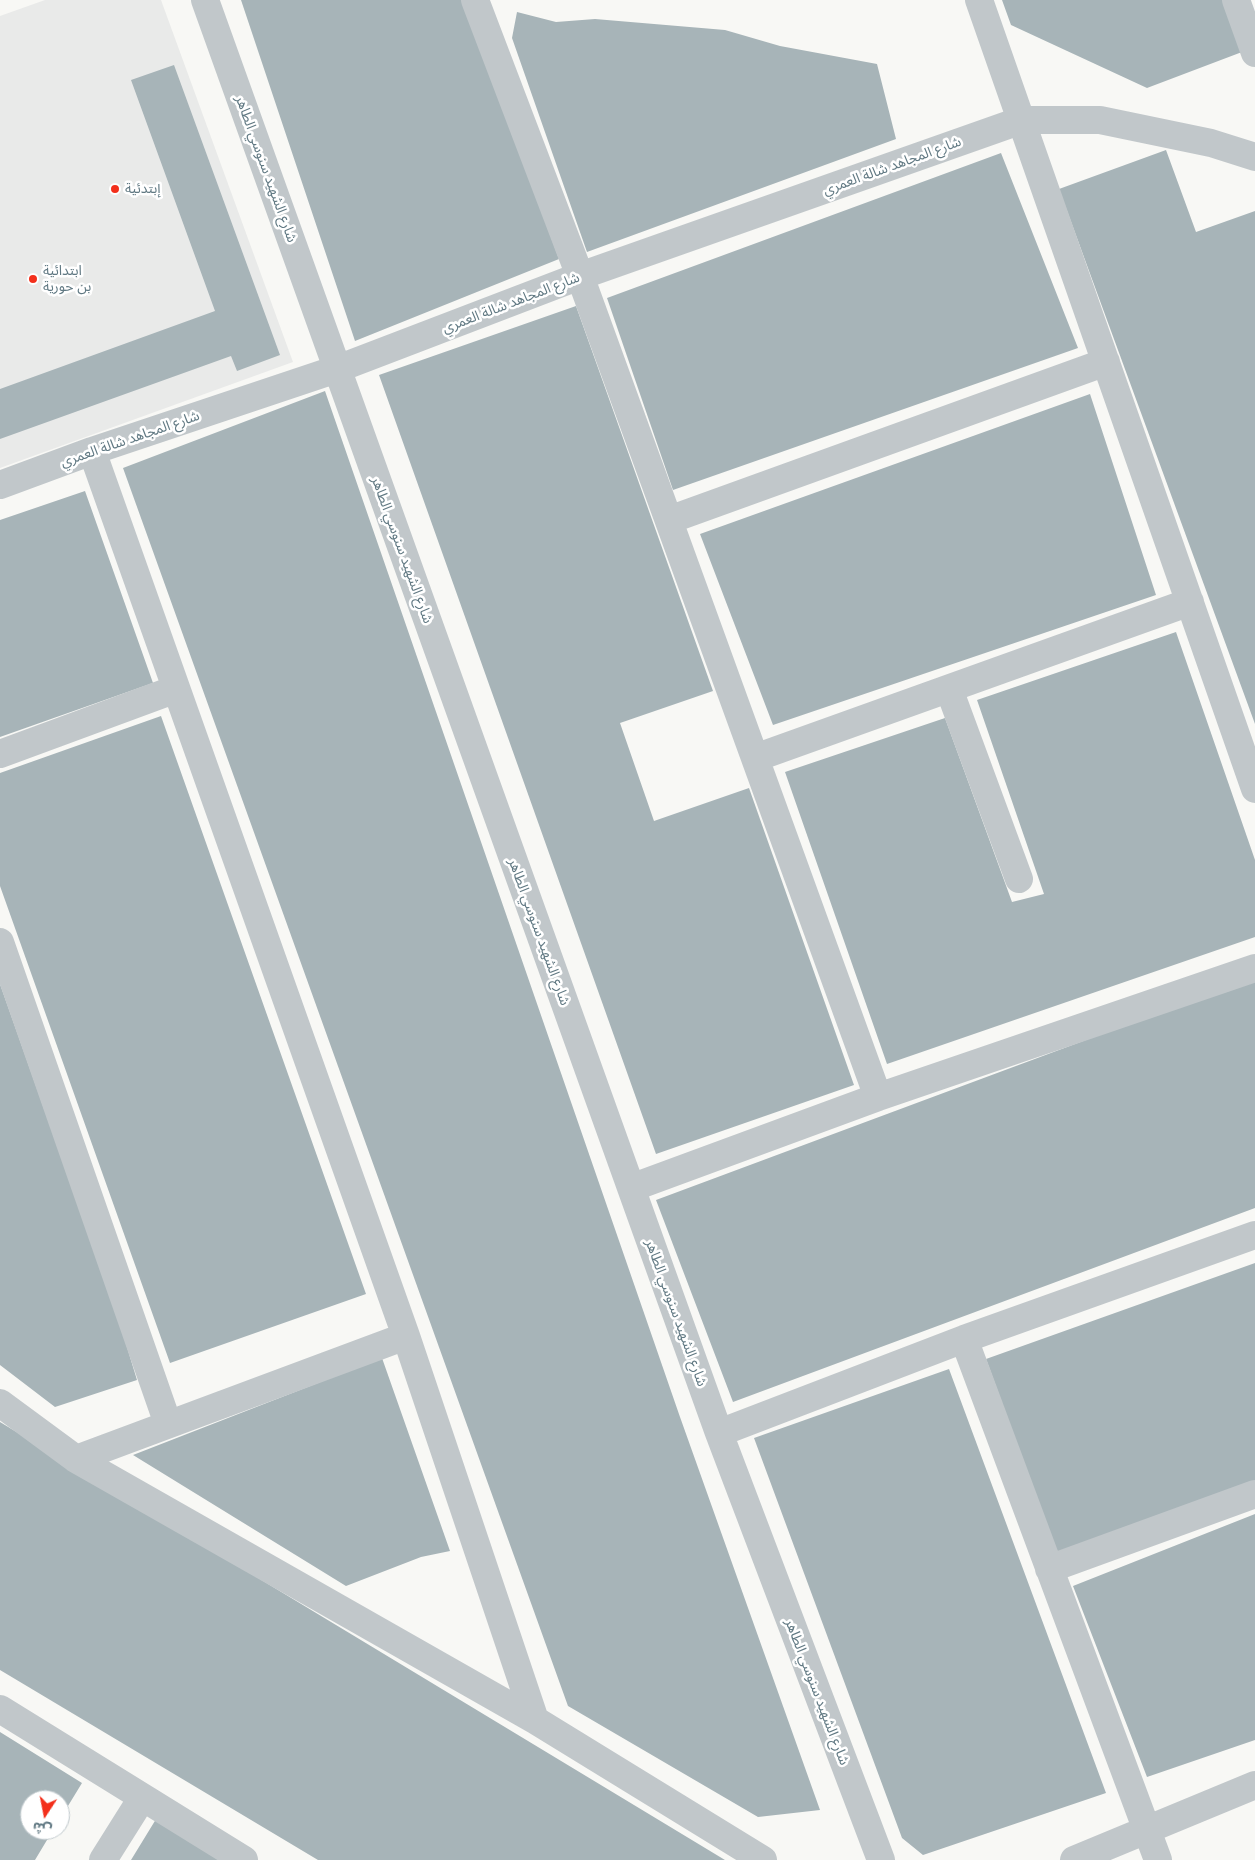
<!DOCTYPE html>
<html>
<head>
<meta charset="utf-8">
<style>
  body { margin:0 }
  #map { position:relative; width:1255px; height:1860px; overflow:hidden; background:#f8f8f5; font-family:Mulish,"Noto Sans Arabic",sans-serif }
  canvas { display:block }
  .north { position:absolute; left:20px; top:1790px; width:50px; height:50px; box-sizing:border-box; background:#fff; border:1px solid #c0c9cd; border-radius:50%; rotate:191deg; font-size:14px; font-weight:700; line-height:20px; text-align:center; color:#617983 }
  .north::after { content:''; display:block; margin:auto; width:18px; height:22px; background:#f32f1b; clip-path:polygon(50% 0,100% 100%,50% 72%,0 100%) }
</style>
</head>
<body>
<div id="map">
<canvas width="1255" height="1860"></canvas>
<div class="north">ش</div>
</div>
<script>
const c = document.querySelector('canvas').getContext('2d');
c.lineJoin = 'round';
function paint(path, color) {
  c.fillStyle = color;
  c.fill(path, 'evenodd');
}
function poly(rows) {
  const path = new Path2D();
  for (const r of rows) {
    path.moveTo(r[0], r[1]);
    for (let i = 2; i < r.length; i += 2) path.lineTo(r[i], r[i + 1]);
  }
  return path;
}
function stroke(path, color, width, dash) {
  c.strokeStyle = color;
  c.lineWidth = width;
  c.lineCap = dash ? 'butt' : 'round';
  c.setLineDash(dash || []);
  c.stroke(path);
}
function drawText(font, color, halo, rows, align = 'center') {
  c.font = font + ' Mulish,"Noto Sans Arabic",sans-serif';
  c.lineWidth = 5;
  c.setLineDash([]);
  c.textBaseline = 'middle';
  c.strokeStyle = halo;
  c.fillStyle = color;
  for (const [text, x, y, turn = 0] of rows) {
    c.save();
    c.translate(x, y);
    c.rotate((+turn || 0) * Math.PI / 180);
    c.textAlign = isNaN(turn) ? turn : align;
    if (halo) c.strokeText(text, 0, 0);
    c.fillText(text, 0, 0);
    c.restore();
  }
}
const built = poly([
  [45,0,161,0,293,362,0,468,0,16]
]);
const building = poly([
  [241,0,464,0,559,259,355,341],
  [1002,0,1223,0,1242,52,1147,88,1011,25],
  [517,12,556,22,595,19,725,30,780,46,877,64,896,139,587,252,512,38],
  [174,65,280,355,237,371,231,356,0,439,0,389,215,311,131,80],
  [1166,150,1196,232,1255,211,1255,724,1059,189],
  [1001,153,1078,348,673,490,607,298],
  [576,306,713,691,620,723,654,821,749,788,854,1085,656,1154,379,375],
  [325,391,680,1417,820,1810,758,1817,568,1706,123,468],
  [1090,394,1156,595,773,725,700,534],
  [85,491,153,683,0,737,0,520],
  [1176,632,1255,860,1255,937,887,1064,785,772,945,718,1012,902,1044,894,977,700],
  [161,716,366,1294,170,1363,0,886,0,773],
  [1255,977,1255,1208,733,1402,656,1200],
  [0,984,120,1324,137,1380,55,1407,0,1365],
  [1255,1263,1255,1486,1058,1557,986,1359],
  [382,1358,450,1551,421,1557,346,1586,133,1455],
  [949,1369,1106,1793,923,1855,902,1838,754,1438],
  [0,1422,725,1860,318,1860,0,1670],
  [1255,1514,1255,1740,1147,1777,1073,1586],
  [0,1732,82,1783,60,1819,60,1800,30,1800,30,1830,53,1830,35,1860,0,1860],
  [161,1811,238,1860,131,1860]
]);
const minor = poly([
  [205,0,719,1433,881,1860],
  [475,0,580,276,878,1097],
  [979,0,1255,789],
  [1236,0,1255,53],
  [92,451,406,1336,535,1720],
  [0,485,92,451,337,369,580,276,1022,120,1100,120,1211,143,1255,157],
  [669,520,1106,362],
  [949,689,1019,879],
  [0,754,176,689],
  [755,758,1190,602],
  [0,942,168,1424],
  [631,1188,878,1097,1255,968],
  [964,1339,1158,1860],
  [0,1403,76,1459,535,1720,763,1860],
  [719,1433,964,1339,1255,1235],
  [76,1459,406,1336],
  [1049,1569,1255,1494],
  [0,1709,244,1860],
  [103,1860,142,1798],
  [1074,1860,1255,1785]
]);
const markers = [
  [115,189,5,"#f32f1b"],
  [33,279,5,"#f32f1b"]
];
const streetNames = [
  ["شارع المجاهد شالة العمري",892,166,-20],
  ["شارع الشهيد سنوسي الطاهر",266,169,70],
  ["شارع المجاهد شالة العمري",511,303,-21],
  ["شارع المجاهد شالة العمري",130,439,-19],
  ["شارع الشهيد سنوسي الطاهر",402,550,70],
  ["شارع الشهيد سنوسي الطاهر",539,932,70],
  ["شارع الشهيد سنوسي الطاهر",676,1313,70],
  ["شارع الشهيد سنوسي الطاهر",817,1692,69]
];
const poiNames = [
  ["إبتدئية",125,189],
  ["ابتدائية",43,271],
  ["بن حورية",43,287]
];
paint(built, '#e9eae9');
paint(building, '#a7b4b8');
stroke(minor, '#c1c7ca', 28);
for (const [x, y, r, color] of markers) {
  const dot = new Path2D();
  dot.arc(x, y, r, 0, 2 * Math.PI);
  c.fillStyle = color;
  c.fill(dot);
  stroke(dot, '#fff', 2);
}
drawText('14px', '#617983', '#fff', streetNames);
drawText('14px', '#617983', '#fff', poiNames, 'left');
</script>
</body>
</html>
